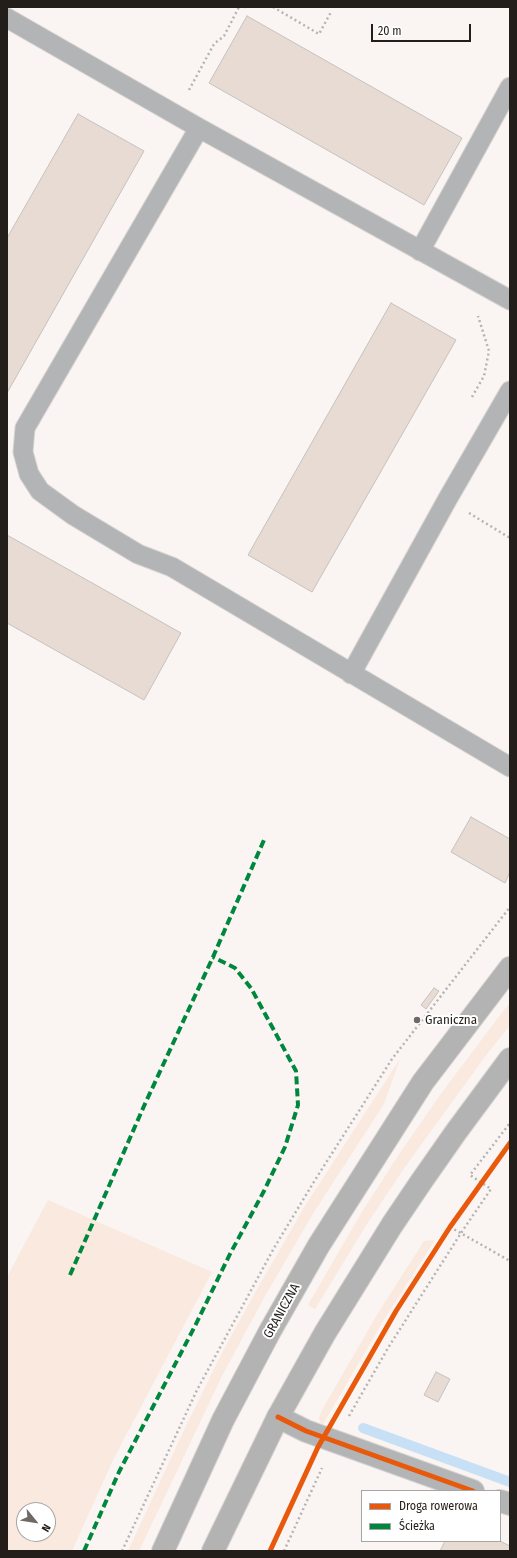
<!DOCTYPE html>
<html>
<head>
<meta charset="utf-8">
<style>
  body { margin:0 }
  #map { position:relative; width:517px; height:1558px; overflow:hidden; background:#faf5f2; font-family:"Fira Sans Condensed",sans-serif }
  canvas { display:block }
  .frame { position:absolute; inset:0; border:8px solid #241e1a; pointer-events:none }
  .legend { position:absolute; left:361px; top:1490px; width:140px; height:52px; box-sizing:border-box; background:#fff; border:1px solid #a7a5a3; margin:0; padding:5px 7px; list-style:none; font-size:12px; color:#241e1a }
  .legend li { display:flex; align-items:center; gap:8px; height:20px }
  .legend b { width:20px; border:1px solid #a7a5a3 }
  .north { position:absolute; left:16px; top:1502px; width:40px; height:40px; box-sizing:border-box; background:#fff; border:1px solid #a7a5a3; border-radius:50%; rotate:120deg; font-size:11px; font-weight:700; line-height:16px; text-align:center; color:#241e1a }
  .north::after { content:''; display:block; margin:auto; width:14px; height:18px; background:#6f6966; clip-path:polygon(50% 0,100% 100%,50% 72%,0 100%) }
  .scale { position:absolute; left:371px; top:24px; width:100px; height:18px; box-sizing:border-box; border:2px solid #241e1a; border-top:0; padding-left:5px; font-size:12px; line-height:14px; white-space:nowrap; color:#241e1a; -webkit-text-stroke:3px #fff; paint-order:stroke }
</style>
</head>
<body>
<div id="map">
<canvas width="517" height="1558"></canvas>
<div class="frame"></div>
<ul class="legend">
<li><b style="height:5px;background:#e8590c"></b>Droga rowerowa</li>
<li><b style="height:5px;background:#00873e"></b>Ścieżka</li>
</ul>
<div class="north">N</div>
<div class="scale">20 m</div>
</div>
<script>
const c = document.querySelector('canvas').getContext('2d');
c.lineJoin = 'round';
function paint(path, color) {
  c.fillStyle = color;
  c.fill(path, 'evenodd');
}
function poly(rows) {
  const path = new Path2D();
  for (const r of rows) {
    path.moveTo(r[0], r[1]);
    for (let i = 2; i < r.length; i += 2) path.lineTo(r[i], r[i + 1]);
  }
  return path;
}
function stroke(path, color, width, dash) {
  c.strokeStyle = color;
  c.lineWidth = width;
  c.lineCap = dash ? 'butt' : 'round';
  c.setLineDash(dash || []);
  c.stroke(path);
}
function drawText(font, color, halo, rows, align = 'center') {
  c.font = font + ' "Fira Sans Condensed",sans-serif';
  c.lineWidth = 4;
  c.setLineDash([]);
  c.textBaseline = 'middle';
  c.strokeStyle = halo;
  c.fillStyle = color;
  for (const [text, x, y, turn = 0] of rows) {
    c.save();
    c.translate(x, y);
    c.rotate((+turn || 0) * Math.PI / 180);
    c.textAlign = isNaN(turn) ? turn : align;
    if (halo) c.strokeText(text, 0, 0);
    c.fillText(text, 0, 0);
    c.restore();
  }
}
const green = poly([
  [510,1002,510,1025,484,1058,405,1167,367,1224,315,1309,308,1305,363,1210,400,1153,440,1095],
  [400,1059,384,1104,314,1212,265,1296,222,1376,139,1551,128,1551,185,1428,223,1351,260,1284,305,1206],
  [48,1200,212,1272,114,1458,72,1551,7,1551,7,1277],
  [24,1510,48,1510,48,1534,24,1534],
  [435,1240,385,1318,322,1426,319,1418,322,1410,378,1313,424,1241]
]);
const stream = poly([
  [363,1428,510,1482]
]);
const building = poly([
  [247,16,462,138,424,205,209,83,247,16],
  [78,114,144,151,7,393,7,238,78,114],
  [391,303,456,340,312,592,248,555,391,303],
  [7,535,181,633,144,700,7,623,7,535],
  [471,817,510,839,510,872,505,883,451,852,471,817],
  [434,988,439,991,426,1009,421,1005,434,988],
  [436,1372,450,1379,438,1402,424,1395,436,1372],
  [445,1541,500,1541,510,1546,510,1551,440,1551,445,1541]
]);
const path = poly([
  [245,7,246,7],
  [273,7,319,34,331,12],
  [189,90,214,44,224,36,239,7],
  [472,397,484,376,489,351,478,316],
  [469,513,510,538],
  [450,1227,510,1261],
  [349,1416,388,1348,461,1233,491,1189,470,1175,510,1123],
  [122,1551,197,1390,274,1248,315,1180,392,1059,510,907],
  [284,1551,322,1468]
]);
const lane = poly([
  [7,18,199,128,510,300],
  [199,128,25,428,23,452,29,474,40,491,73,515,138,554,172,567,510,767],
  [420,251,510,87],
  [351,674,447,500,510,391]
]);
const street = poly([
  [278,1417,306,1431,473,1491],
  [500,1501,510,1504]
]);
const secondary = poly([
  [163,1551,223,1420,270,1331,319,1245,423,1082,510,968],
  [213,1551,278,1417,325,1333,392,1225,421,1182,456,1132,510,1059]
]);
const quiet = poly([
  [70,1275,144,1106,213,957,264,840],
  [84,1551,119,1472,195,1326,230,1254,264,1191,285,1147,298,1105,296,1071,251,988,235,968,213,957]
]);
const cycleway = poly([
  [278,1417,306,1431,473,1491],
  [270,1551,318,1447,396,1311,450,1227,510,1143]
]);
const markers = [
  [417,1020,4,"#6f6966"]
];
const poiNames = [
  ["Graniczna",425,1020]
];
const streetNames = [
  ["GRANICZNA",282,1311,-61]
];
paint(green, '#f9e9de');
stroke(stream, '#c8e0f6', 10);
paint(building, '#e7dbd3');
stroke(building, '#c6c1bd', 1);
stroke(lane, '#d7d3d0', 21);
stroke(street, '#d7d3d0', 24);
stroke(secondary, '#d7d3d0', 24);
stroke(path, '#b5b4b4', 2.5, [2, 3]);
stroke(lane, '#b3b4b5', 19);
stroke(street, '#b3b4b5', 22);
stroke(secondary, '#b3b3b3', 22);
stroke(quiet, '#00873e', 4, [8, 4]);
stroke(cycleway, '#e8590c', 5);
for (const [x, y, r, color] of markers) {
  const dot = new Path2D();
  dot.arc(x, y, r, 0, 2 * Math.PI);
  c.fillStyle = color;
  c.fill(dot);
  stroke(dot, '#fff', 1.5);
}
drawText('13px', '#241e1a', '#fff', poiNames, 'left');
drawText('13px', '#241e1a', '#fff', streetNames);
</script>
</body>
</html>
